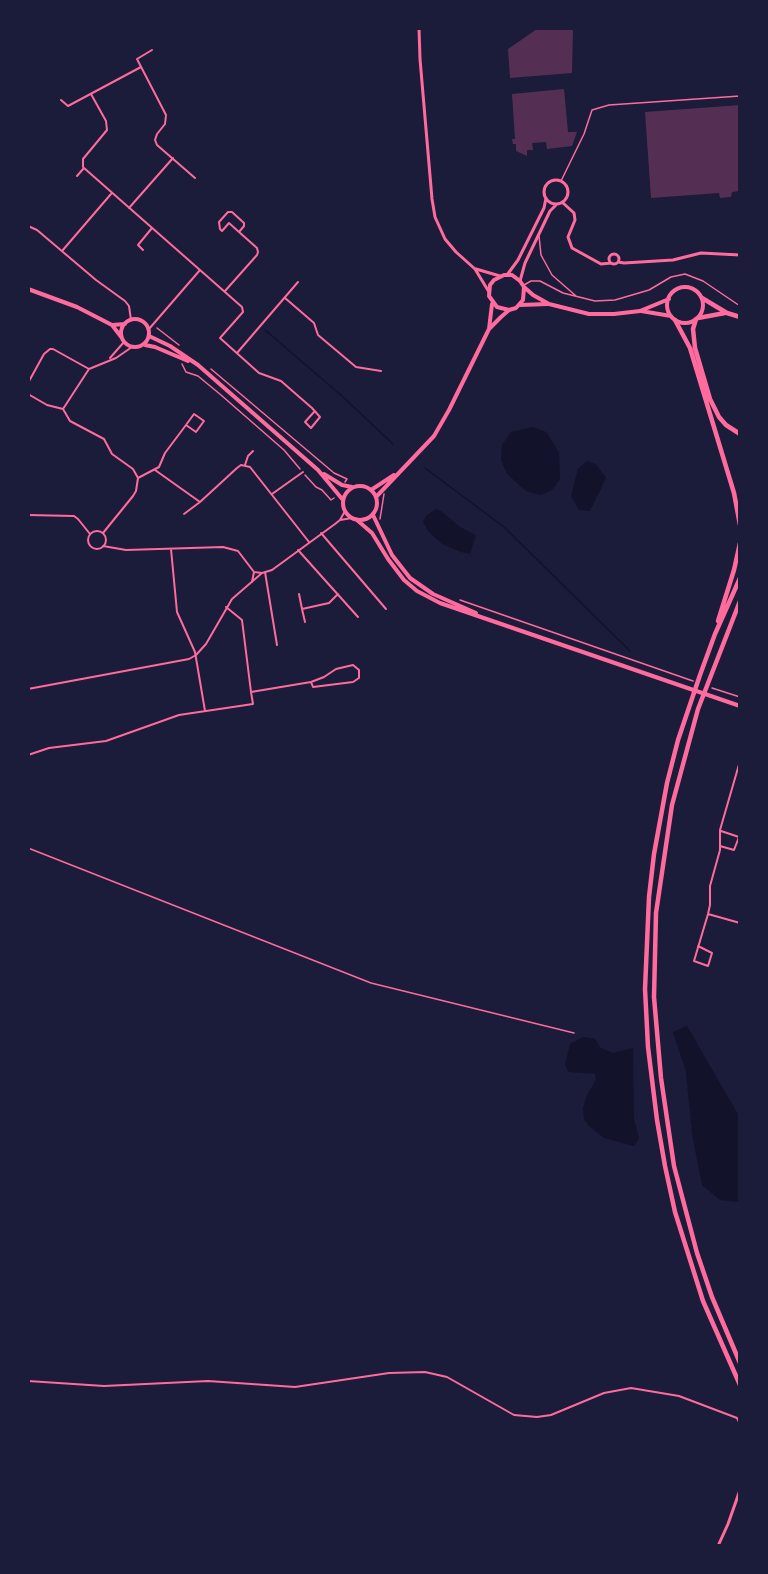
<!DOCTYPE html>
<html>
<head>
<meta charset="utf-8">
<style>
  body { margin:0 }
  #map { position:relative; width:768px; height:1574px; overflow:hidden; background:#1b1b3a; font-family:"DejaVu Sans",sans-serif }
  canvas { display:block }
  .frame { position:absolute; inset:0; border:30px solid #1b1b3a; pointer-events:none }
</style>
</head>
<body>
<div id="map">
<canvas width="768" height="1574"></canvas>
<div class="frame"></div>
</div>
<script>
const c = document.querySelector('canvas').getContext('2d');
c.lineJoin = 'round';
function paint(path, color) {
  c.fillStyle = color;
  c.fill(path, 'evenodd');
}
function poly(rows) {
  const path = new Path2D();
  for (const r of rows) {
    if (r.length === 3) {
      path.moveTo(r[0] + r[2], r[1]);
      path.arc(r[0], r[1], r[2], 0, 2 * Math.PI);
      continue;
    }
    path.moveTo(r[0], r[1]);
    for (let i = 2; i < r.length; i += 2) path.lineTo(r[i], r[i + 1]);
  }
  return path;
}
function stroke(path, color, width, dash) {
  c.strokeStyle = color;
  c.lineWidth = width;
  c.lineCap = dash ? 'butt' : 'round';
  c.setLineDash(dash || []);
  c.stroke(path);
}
const water = poly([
  [532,427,546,432,559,452,560,479,552,490,541,495,526,491,507,474,501,460,502,445,511,432],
  [587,461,596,464,606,478,590,511,579,510,571,496,578,469],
  [436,509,441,511,460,527,476,535,470,554,461,552,442,544,428,531,423,522,426,516],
  [687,1026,739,1116,739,1202,720,1200,702,1185,692,1134,686,1072,673,1032],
  [583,1037,595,1039,601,1048,613,1053,633,1048,634,1119,639,1138,634,1146,604,1138,589,1126,584,1119,583,1108,587,1095,596,1080,595,1074,569,1072,565,1065,570,1044]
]);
const stream = poly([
  [265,330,343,397,393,444],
  [425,468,504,527,630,651]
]);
const building = poly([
  [573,28,572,73,510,78,508,49,537,29],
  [564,89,568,132,577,132,572,146,547,149,546,142,532,143,533,150,527,150,527,156,516,151,516,144,513,144,512,139,515,139,512,94],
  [740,105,740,191,732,192,731,197,720,198,719,193,651,198,645,112]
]);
const path = poly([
  [157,328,179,345],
  [182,364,186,372,198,376,221,395,284,450,300,469],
  [211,369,334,473,347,479,345,482],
  [305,475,316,487,322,490,331,500,334,498],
  [380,519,384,494],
  [460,600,693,681],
  [712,688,740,697]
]);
const service = poly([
  [561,181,584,134,592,110,609,105,740,96],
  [539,236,541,255,552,275,576,296],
  [524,285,531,281,540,281,563,293,595,301,615,300,649,290,671,277,685,274,703,281,740,306],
  [28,848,371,983,574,1033]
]);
const minor = poly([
  [152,50,137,59,166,115,165,124,157,134,155,140,157,145,195,178],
  [61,100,68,106,141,67],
  [83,167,83,159,107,130,106,121,91,94],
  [77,176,84,168,242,307,243,312,220,338,259,373,281,381,312,408,320,417,311,428,305,422,314,412],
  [129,208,173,158],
  [28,226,37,230,96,280,125,301,129,306,131,320],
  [143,250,138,245,152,228],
  [62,251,111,194],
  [225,291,257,255,258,252,257,248,239,232,229,223,222,231,220,229,219,222,228,212,232,212,244,223,244,226,239,232],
  [285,298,314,323,318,335,356,367,381,371],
  [149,329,200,270],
  [237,353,298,282],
  [110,358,124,342],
  [28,383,44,354,50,349,53,349,89,369,116,358,132,347],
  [28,394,47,405,63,409,89,369],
  [63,409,70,421,104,439,112,454,133,469,138,478,136,491,133,496,103,533],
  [245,465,248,456,253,451],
  [155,470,200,502,237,468,241,465,250,467,309,542],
  [138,478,159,467,165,453,186,425,194,414,204,421,196,432,186,425],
  [272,494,303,472],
  [184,514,200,502],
  [28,515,74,516,78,519,90,534],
  [340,520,352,518],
  [97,540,9],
  [321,533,386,609],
  [103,546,126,550,223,547,238,551,254,572,262,573,272,570,335,524,340,520,345,511],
  [171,549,177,612,195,652,205,711],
  [298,550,358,617],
  [265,572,277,645],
  [252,582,254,572],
  [299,594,302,609,329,603,338,594],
  [226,607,242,620,251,692],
  [302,609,305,622],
  [28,689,189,659,196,655,206,644,232,599,262,573],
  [28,755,49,748,106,741,179,715,253,704,251,692,311,682,324,677,336,669,353,665,359,670,359,678,353,682,313,687,311,682],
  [720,846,734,850,739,837,721,831],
  [708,914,740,923],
  [698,946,712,953,708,966,694,961,708,914,710,905,710,886,720,850,720,830,740,761],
  [28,1381,104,1386,208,1381,295,1387,389,1373,425,1372,447,1377,514,1415,537,1417,551,1415,604,1393,631,1388,679,1396,737,1418,740,1424]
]);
const tertiary = poly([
  [419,28,420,59,432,199,435,217,445,239,456,252,475,269,489,292],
  [556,192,12],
  [562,202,574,213,575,220,568,237,572,248,601,264,611,263],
  [614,259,5],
  [618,262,624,263,673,260,701,253,740,255],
  [476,269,500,276],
  [507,275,518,260,544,208,546,198],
  [520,281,525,263,550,211,557,204],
  [718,1546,728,1524,740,1490]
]);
const secondary = poly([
  [524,287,533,295,549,304,589,314,614,314,640,311,669,299],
  [685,305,18],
  [28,289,77,307,112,325,122,338],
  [520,305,548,304],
  [641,311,671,316],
  [135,333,14],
  [112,325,125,324],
  [489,329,492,304],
  [149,336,170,346,198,365,318,470,343,500],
  [145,345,155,347,188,361],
  [324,474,342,485,352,487],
  [360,503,17],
  [371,490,394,475],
  [376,497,434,436,449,410,489,329,501,317,509,310,516,308,523,300,524,287,520,281,512,275,504,275,494,280,490,285,489,296,497,307,509,310],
  [373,515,392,555,410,578,433,594,476,613],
  [357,520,372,533,388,559,404,580,417,591,440,603,740,706]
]);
const trunk = poly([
  [702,298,727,313,740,317],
  [698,318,725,313],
  [696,319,693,329,695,348,710,399,719,417,726,425,740,434],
  [675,320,690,348,734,493,740,525],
  [740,578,715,634,700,675,678,740,667,783,654,854,649,897,645,989,648,1047,657,1120,665,1166,675,1212,703,1301,740,1385],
  [740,601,698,709,672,805,656,913,654,997,661,1078,674,1166,697,1253,712,1297,740,1363],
  [718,621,734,570,740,543]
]);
paint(water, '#12122b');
stroke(stream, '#12122b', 1.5);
paint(building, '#542f53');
stroke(path, '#ff6b9d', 1.5);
stroke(service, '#ff6b9d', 1.5);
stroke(minor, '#ff6b9d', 2);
stroke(tertiary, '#ff6b9d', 3);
stroke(secondary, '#ff6b9d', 4);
stroke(trunk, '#ff6b9d', 4.5);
</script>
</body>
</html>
